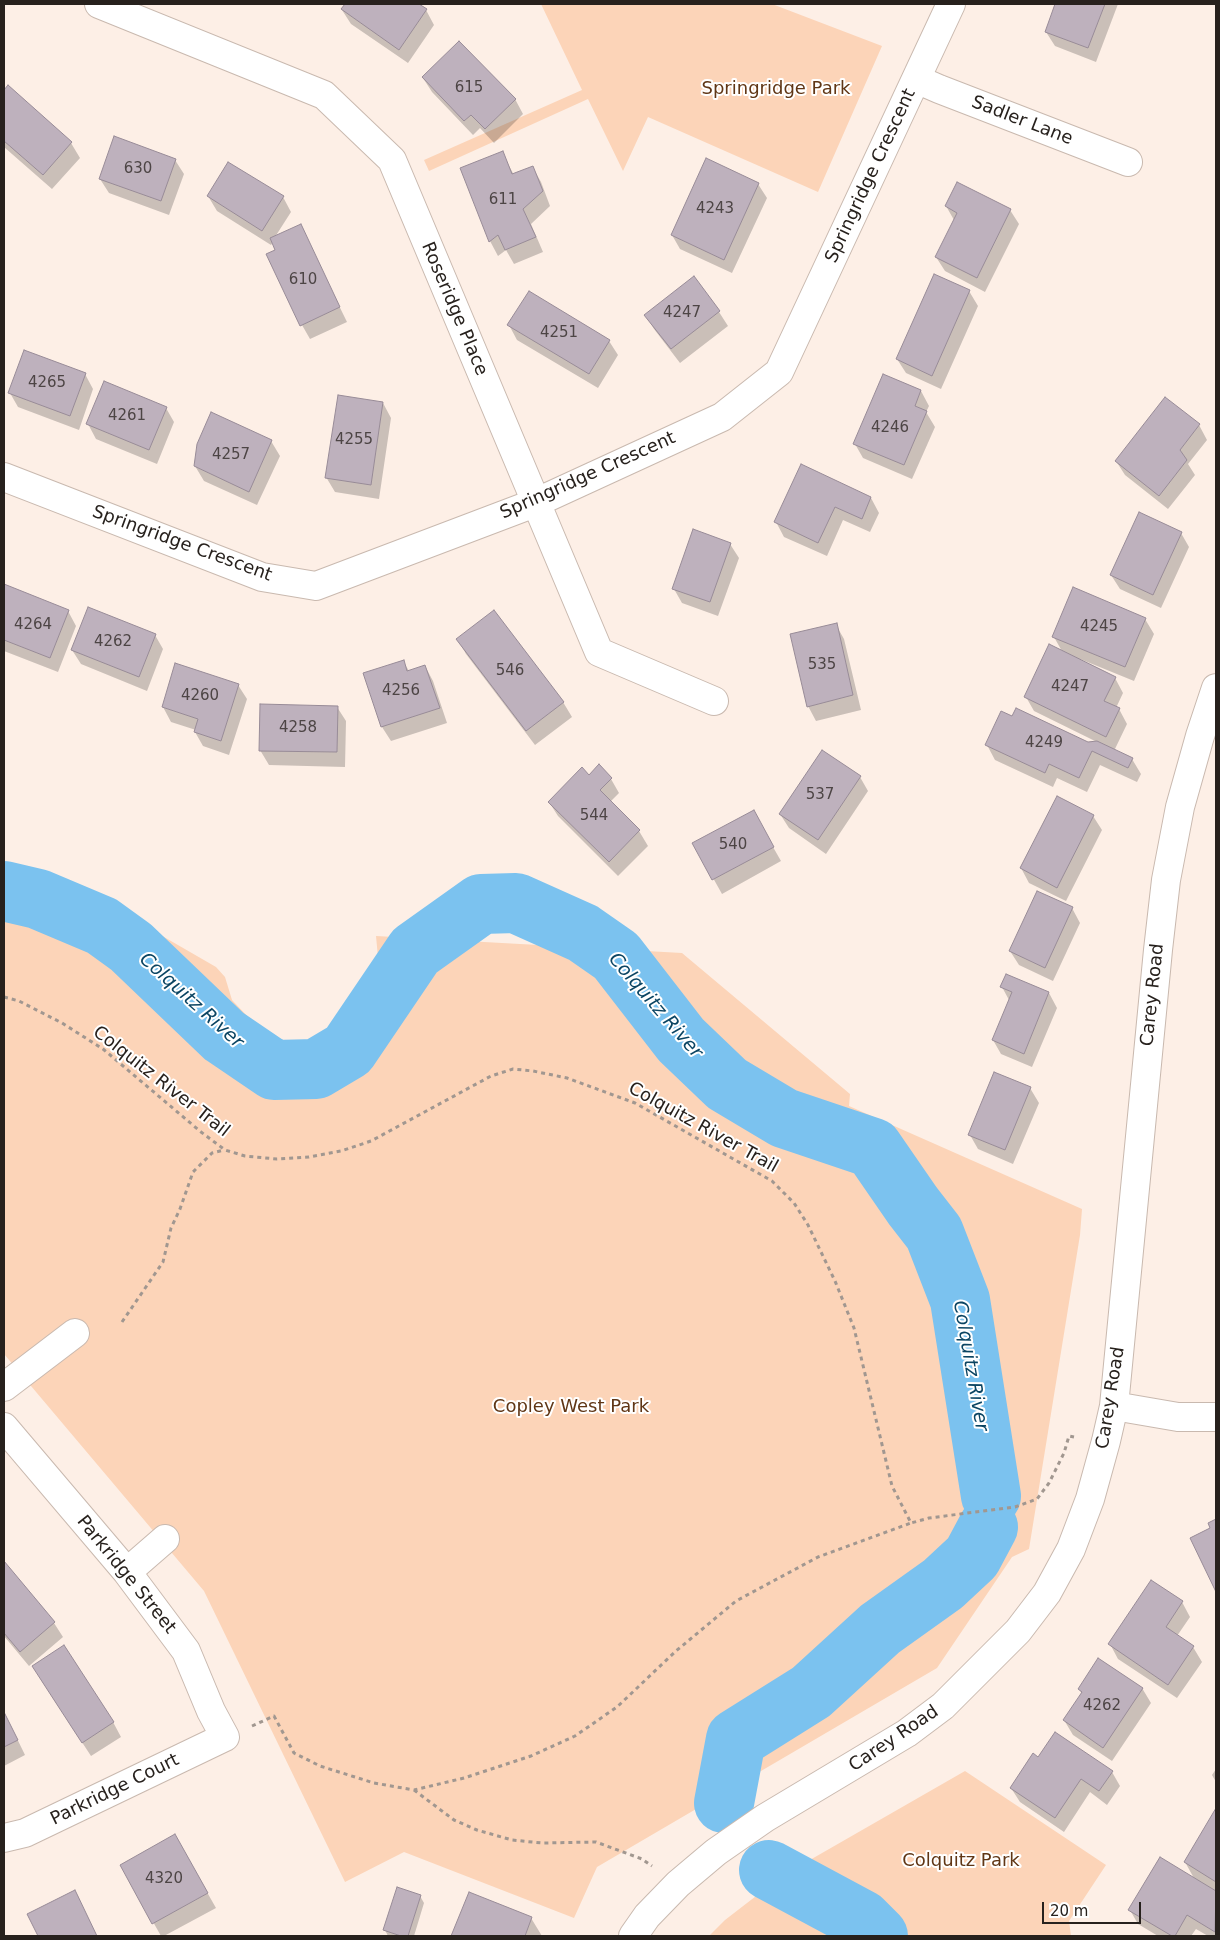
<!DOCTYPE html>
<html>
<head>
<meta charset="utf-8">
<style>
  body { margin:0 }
  #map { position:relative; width:1220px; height:1940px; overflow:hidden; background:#fdefe6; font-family:"DejaVu Sans",sans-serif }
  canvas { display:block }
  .frame { position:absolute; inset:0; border:5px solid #27211d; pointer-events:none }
  .scale { position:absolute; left:1042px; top:1902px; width:99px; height:22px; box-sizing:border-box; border:2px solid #27211d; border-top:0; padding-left:6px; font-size:15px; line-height:18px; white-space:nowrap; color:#27211d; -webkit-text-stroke:4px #fff; paint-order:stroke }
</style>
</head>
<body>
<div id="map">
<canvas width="1220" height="1940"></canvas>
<div class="frame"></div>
<div class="scale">20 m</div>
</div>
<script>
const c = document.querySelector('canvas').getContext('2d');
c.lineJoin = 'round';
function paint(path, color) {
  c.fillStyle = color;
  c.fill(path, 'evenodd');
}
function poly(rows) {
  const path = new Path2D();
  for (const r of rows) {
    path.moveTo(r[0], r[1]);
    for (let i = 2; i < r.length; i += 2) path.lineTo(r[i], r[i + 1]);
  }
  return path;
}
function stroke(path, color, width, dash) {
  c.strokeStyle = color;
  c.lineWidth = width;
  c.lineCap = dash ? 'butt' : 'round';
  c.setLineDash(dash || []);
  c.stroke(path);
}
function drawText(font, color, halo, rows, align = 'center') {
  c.font = font + ' "DejaVu Sans",sans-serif';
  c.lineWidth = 4;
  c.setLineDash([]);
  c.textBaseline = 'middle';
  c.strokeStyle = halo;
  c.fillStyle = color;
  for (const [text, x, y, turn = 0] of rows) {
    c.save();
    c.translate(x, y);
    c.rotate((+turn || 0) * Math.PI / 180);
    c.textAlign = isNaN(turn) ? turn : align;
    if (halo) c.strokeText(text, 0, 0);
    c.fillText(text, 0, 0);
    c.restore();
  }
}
const green = poly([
  [541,4,772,4,882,46,818,192,648,117,623,171,588,99,429,171,424,160,582,90],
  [11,879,38,887,50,888,145,926,216,967,225,977,232,1000,250,1019,282,1045,311,1055,332,1047,355,1017,377,997,381,989,376,936,682,953,850,1094,849,1106,1082,1209,1080,1235,1029,1549,1012,1557,937,1668,597,1867,574,1918,404,1852,345,1882,204,1591,4,1354,4,880],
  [965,1771,1106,1865,1069,1921,1071,1936,709,1936,725,1920,782,1876]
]);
const shadow = poly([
  [346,4,416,4,426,10,434,25,408,63,351,24,342,10],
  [1057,4,1118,4,1096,62,1055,46,1046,32],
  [423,78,515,99,523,114,494,143,480,128,473,135,432,92],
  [8,87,71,143,80,158,52,189,4,147,4,92],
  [502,153,514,175,533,168,541,182,550,206,531,224,543,252,514,264,506,250,498,256,490,241,461,169],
  [175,160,184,174,169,215,109,193,100,179],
  [758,184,767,198,732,273,680,249,672,235],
  [208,196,283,197,291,212,275,237,300,226,347,322,310,339,302,325,273,242,271,245,217,211],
  [946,206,1010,210,1019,224,985,292,945,271,936,257,954,220],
  [693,278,719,312,728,326,680,363,654,329,646,315],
  [969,291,978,306,941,389,906,373,897,359],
  [509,325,609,341,618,355,598,388,517,340],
  [85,374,93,389,79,430,18,407,10,393],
  [884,375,921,391,929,406,926,412,935,427,912,479,863,458,855,444],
  [383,403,391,418,379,499,335,492,326,477],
  [166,408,174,422,157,464,96,439,88,424],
  [1199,425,1207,440,1188,464,1195,475,1168,509,1125,475,1116,461],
  [271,441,280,456,257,505,204,481,195,466],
  [802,466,871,498,879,513,870,532,843,520,827,556,784,537,776,522],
  [1181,533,1189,547,1161,608,1120,589,1111,575],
  [730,544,739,558,718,616,682,603,674,589],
  [4,586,68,611,76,626,58,672,4,651],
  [1145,619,1154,634,1134,681,1080,659,1079,661,1115,678,1123,693,1116,708,1119,709,1127,724,1114,751,1132,759,1141,774,1137,782,1100,765,1087,792,1057,778,1053,787,995,760,987,745,1097,742,1034,711,1026,697,1063,653,1054,637],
  [836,625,844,639,861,710,816,721,808,706],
  [155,635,163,649,147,691,81,664,72,650],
  [458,640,563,702,572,717,535,745,466,654],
  [403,661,409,671,425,666,433,681,447,723,391,741,382,727,364,674],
  [238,685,247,699,229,755,203,746,195,732,196,730,171,722,163,707],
  [337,707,346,721,345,767,269,765,260,750],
  [589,776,611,779,619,793,610,802,639,831,648,846,618,876,558,816,549,802],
  [860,777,868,791,826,854,789,828,780,814],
  [753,812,781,861,722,894,694,844],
  [1093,816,1102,830,1066,901,1029,883,1021,868],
  [1072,908,1080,923,1053,981,1019,965,1010,951],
  [1006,975,1049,993,1057,1008,1032,1067,1001,1054,993,1040,1009,1000,1002,987],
  [1030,1088,1039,1103,1013,1164,978,1149,970,1135],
  [1216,1520,1216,1589,1191,1539,1212,1529,1209,1524],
  [4,1563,54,1623,63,1637,29,1666,4,1636],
  [1182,1602,1190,1617,1177,1636,1193,1647,1202,1662,1177,1698,1118,1659,1110,1644],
  [42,1681,113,1722,121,1737,91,1756],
  [1142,1688,1151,1703,1112,1761,1073,1735,1064,1720,1082,1694,1079,1689],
  [4,1712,25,1755,4,1766],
  [1039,1759,1112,1772,1120,1786,1107,1805,1090,1792,1064,1832,1020,1802,1011,1788],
  [1216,1769,1216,1782,1212,1775],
  [1216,1811,1216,1936,1208,1936,1196,1929,1191,1936,1158,1936,1138,1924,1130,1910,1195,1880,1185,1862],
  [175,1836,216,1908,164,1936,161,1936,121,1865],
  [469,1893,531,1918,542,1936,453,1936],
  [420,1896,424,1903,414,1936,388,1936,385,1930],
  [82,1906,97,1936,40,1936,29,1914]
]);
const river = poly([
  [4,891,38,899,102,926,131,947,224,1036,274,1070,316,1069,348,1050,415,951,481,904,516,903,583,933,616,956,681,1040,727,1084,784,1118,873,1148,913,1206,934,1233,960,1300,991,1496],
  [724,1803,736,1739,811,1692,880,1629,943,1584,972,1557,988,1527],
  [769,1870,862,1920,878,1936]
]);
const building = poly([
  [345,4,419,4,427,9,399,50,341,9,345,4],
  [1055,4,1105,4,1088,48,1045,32,1055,4],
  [459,41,516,99,485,129,471,115,464,121,422,77,459,41],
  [8,85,72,142,43,175,4,141,4,90,8,85],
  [114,136,176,159,161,201,99,179,114,136],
  [503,151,512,174,533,166,543,191,523,209,536,237,505,250,498,235,489,242,460,168,503,151],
  [706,158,759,183,724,260,671,235,706,158],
  [228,162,284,196,262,231,207,196,228,162],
  [957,182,1011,209,977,278,935,257,957,213,945,206,957,182],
  [301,224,340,307,300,326,266,254,275,250,270,238,301,224],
  [934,274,970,290,932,376,896,359,934,274],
  [694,276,720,311,671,349,644,315,694,276],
  [529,291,610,340,589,374,507,325,529,291],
  [24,350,86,373,70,416,8,393,24,350],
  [883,374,921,390,915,406,927,411,904,465,853,444,883,374],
  [104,381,167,407,149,450,86,424,104,381],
  [338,395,383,402,371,485,325,478,338,395],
  [1165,397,1200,424,1180,450,1187,460,1159,496,1115,461,1165,397],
  [211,412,272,440,249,492,194,466,197,444,211,412],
  [801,464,871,497,862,519,835,507,818,543,774,522,801,464],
  [1139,512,1182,532,1153,595,1110,575,1139,512],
  [693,529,731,543,710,602,672,589,693,529],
  [4,584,69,610,50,658,4,640,4,584],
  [1073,587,1146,618,1125,667,1052,637,1073,587],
  [88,607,156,634,139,677,71,650,88,607],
  [494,610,564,702,526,731,456,639,494,610],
  [837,623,853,695,807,707,790,634,837,623],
  [1049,644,1116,677,1104,701,1120,708,1106,737,1024,697,1049,644],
  [404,660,407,671,425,665,440,708,381,727,363,673,404,660],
  [175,663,239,684,221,741,194,732,198,719,162,707,175,663],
  [260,704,338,706,337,752,259,751,260,704],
  [1016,708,1088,742,1097,741,1133,758,1128,768,1092,751,1079,778,1049,764,1045,773,985,745,1001,711,1012,716,1016,708],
  [822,750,861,776,818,840,779,814,822,750],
  [599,764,612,778,600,790,640,830,609,862,548,802,582,767,589,775,599,764],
  [1057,796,1094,815,1057,888,1020,868,1057,796],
  [754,810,774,847,712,880,692,843,754,810],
  [1037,891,1073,907,1045,968,1009,951,1037,891],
  [1006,974,1049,992,1024,1054,992,1040,1012,992,1000,987,1006,974],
  [994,1072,1031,1087,1005,1150,968,1135,994,1072],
  [1216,1519,1216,1592,1190,1538,1210,1528,1208,1523,1216,1519],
  [4,1561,55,1622,20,1652,4,1633,4,1561],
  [1151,1580,1183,1601,1166,1627,1194,1646,1168,1685,1108,1644,1151,1580],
  [64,1645,114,1722,82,1743,32,1666,64,1645],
  [1098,1658,1143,1688,1103,1748,1063,1720,1082,1692,1078,1689,1098,1658],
  [4,1712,18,1740,4,1747,4,1712],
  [1055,1732,1113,1771,1099,1791,1081,1779,1055,1818,1010,1788,1033,1753,1038,1757,1055,1732],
  [1216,1808,1216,1882,1184,1862,1216,1808],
  [175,1834,208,1893,152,1924,120,1865,175,1834],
  [1160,1857,1216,1891,1215,1932,1187,1915,1175,1936,1172,1936,1128,1910,1160,1857],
  [397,1887,421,1895,408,1936,401,1936,383,1930,397,1887],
  [75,1890,97,1936,38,1936,27,1914,75,1890],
  [469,1892,532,1917,525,1936,451,1936,469,1892]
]);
const path = poly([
  [4,997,19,1001,62,1023,103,1049,201,1132,225,1150,245,1156,277,1159,309,1157,341,1151,371,1141,491,1076,513,1069,533,1071,567,1078,635,1103,772,1181,794,1203,808,1225,835,1281,854,1328,892,1486,911,1523,929,1518,1015,1507,1037,1499,1049,1483,1064,1453,1069,1436,1074,1437],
  [122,1322,163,1262,171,1228,180,1209,193,1172,212,1153,224,1150],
  [252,1726,274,1716,294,1753,320,1766,374,1783,414,1790,464,1778,531,1756,575,1736,617,1707,676,1651,736,1601,818,1557,911,1523],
  [414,1790,454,1820,477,1830,512,1840,542,1843,596,1842,642,1859,652,1866]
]);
const minor = poly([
  [99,4,324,95,392,160,599,652,714,701],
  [916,79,939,89,1128,162],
  [4,477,262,577,316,586,535,503,722,417,779,372,951,4],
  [4,1387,75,1333],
  [1114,1406,1178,1417,1216,1417],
  [4,1427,127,1572,186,1651,211,1711,225,1737,25,1833,4,1838],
  [127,1572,165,1539],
  [633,1936,647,1916,678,1884,716,1852,765,1818,907,1733,943,1706,1018,1631,1047,1593,1071,1549,1090,1499,1106,1441,1114,1406,1158,950,1166,880,1180,807,1200,736,1216,688]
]);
const numberNames = [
  ["615",469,88],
  ["630",138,169],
  ["611",503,200],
  ["4243",715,209],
  ["610",303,280],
  ["4247",682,313],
  ["4251",559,333],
  ["4265",47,383],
  ["4261",127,416],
  ["4246",890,428],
  ["4255",354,440],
  ["4257",231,455],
  ["4264",33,625],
  ["4245",1099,627],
  ["4262",113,642],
  ["535",822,665],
  ["546",510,671],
  ["4247",1070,687],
  ["4256",401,691],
  ["4260",200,696],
  ["4258",298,728],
  ["4249",1044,743],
  ["537",820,795],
  ["544",594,816],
  ["540",733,845],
  ["4262",1102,1706],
  ["4320",164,1879]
];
const parkNames = [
  ["Springridge Park",776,89],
  ["Copley West Park",571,1407],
  ["Colquitz Park",961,1861]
];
const streetNames = [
  ["Sadler Lane",1022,121,21],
  ["Springridge Crescent",871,176,-65],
  ["Roseridge Place",454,309,67],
  ["Springridge Crescent",588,476,-24],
  ["Springridge Crescent",182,544,20],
  ["Carey Road",1153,995,-84],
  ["Colquitz River Trail",161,1082,38],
  ["Colquitz River Trail",703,1128,29],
  ["Carey Road",1111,1398,-81],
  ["Parkridge Street",126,1575,51],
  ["Carey Road",894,1739,-34],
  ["Parkridge Court",115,1790,-26]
];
const waterNames = [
  ["Colquitz River",191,1001,42],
  ["Colquitz River",655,1006,49],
  ["Colquitz River",970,1366,80]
];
paint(green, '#fcd4b8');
paint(shadow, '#0003');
stroke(river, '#7bc2ef', 60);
paint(building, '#beb1bd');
stroke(building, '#988b97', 1);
stroke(minor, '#c9b9af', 30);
stroke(path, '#a19790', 3, [4, 4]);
stroke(minor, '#fff', 28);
drawText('15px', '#4d4545', null, numberNames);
drawText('18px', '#603615', '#fff', parkNames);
drawText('18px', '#27211d', '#fff', streetNames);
drawText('italic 19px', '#0b4563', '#fff', waterNames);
</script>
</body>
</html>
